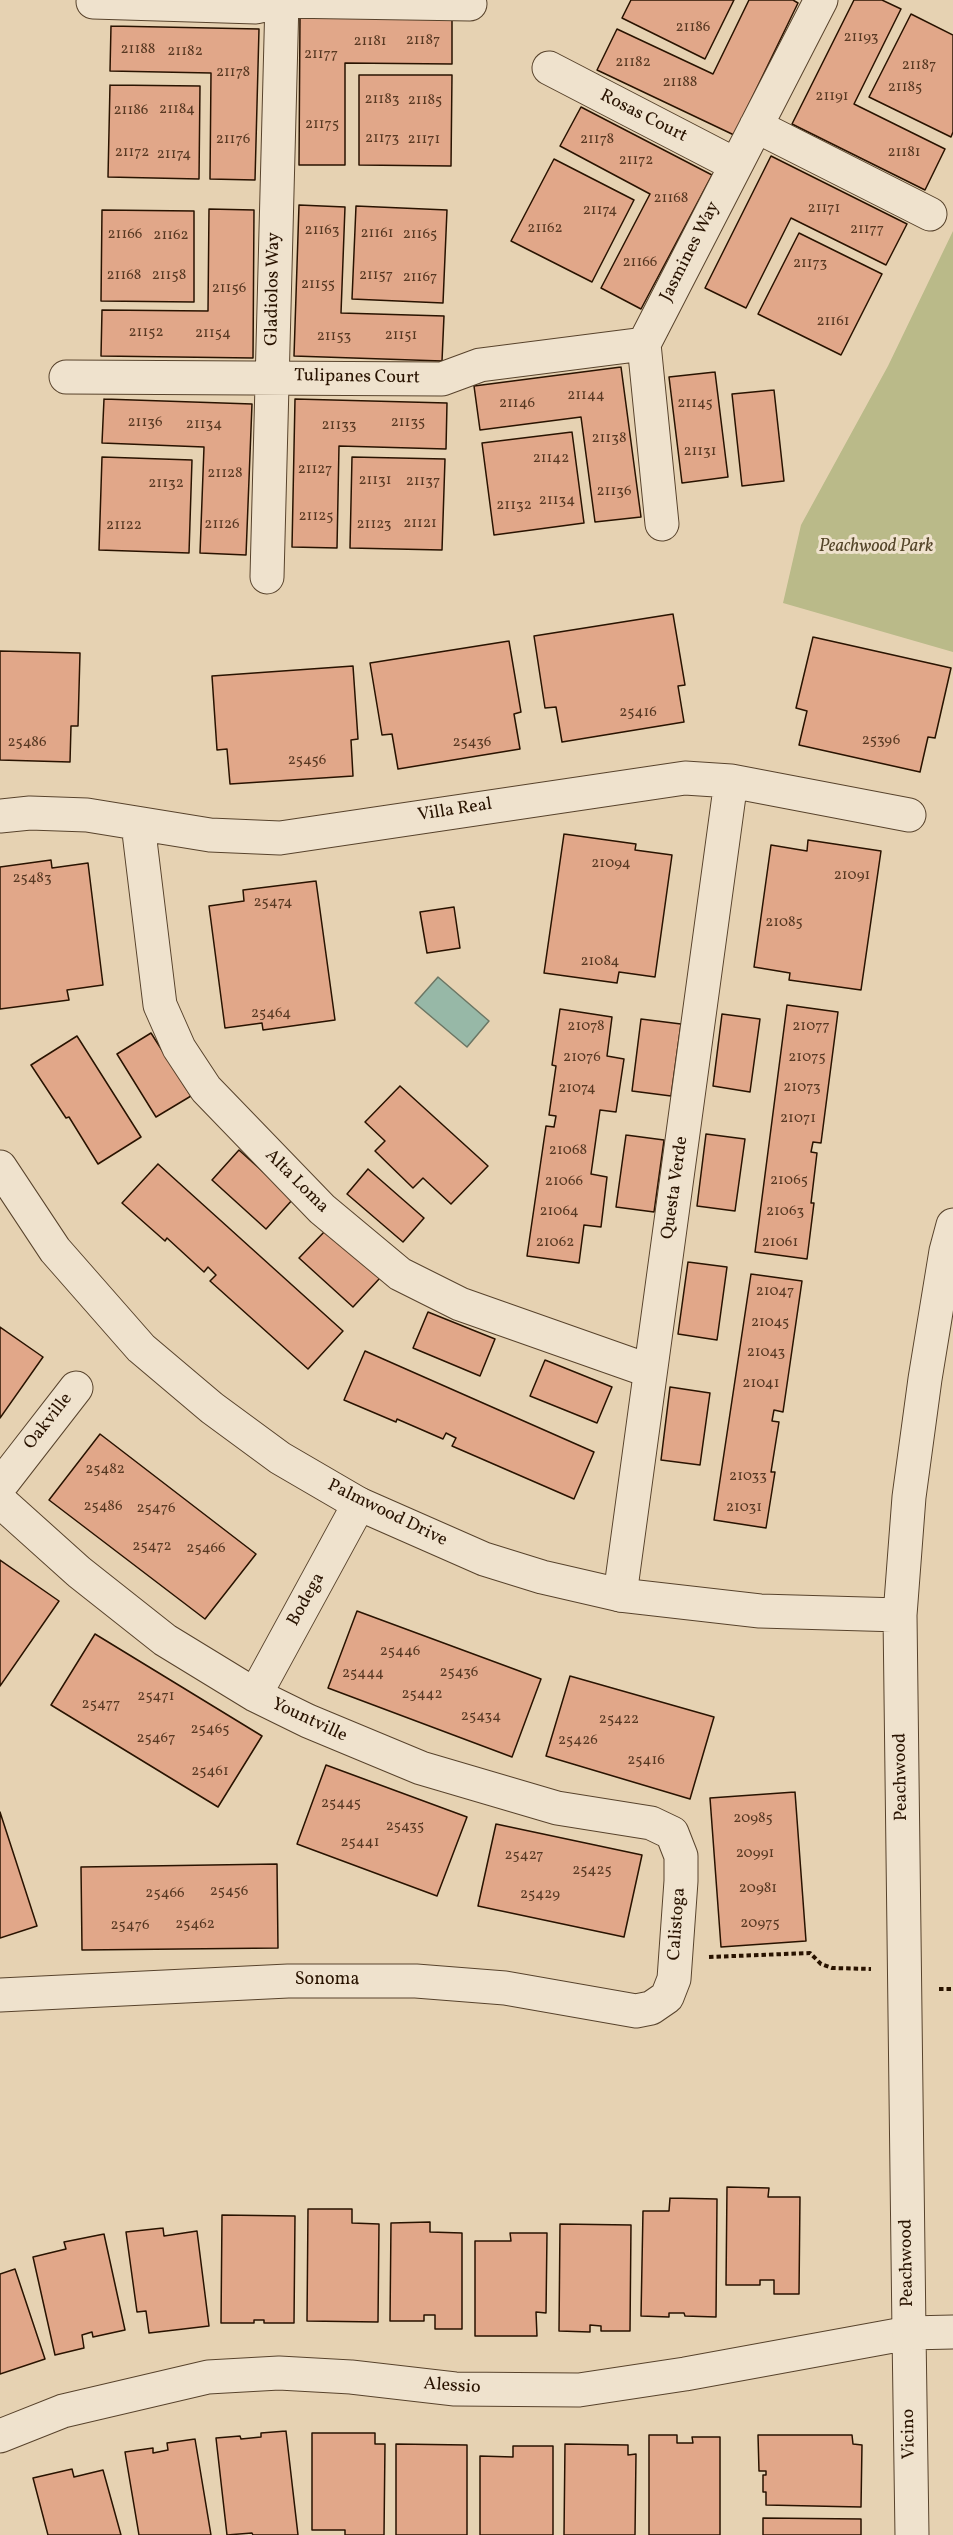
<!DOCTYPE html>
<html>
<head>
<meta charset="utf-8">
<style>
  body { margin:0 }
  canvas { display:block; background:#e6d2b2 }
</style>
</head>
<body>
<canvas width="953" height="2535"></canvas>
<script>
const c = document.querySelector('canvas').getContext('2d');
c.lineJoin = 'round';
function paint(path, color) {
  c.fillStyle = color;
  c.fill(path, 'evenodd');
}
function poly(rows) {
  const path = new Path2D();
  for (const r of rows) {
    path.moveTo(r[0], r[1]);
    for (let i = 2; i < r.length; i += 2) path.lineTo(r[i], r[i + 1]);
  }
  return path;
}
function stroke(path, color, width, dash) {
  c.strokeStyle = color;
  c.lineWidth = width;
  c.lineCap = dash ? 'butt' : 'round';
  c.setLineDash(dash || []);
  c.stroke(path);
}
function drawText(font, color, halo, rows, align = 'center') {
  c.font = font + ' Vollkorn,serif';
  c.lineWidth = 6;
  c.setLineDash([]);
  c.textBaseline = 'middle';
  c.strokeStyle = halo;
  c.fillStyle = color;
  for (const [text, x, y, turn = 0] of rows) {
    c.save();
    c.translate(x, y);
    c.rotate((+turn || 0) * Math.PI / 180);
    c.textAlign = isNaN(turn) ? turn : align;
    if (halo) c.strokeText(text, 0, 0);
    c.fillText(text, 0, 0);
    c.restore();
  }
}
const green = poly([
  [953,231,953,652,783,603,801,525,888,366]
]);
const water = poly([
  [438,977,489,1021,467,1047,415,1003,438,977]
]);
const building = poly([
  [631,0,734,0,705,59,622,18,631,0],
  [749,0,793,0,798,3,734,135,597,70,617,29,713,74,749,0],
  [854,0,882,0,901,9,854,104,945,149,925,190,792,124,854,0],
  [911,14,953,35,953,132,951,137,869,97,911,14],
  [300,17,452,19,452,64,345,63,345,165,299,165,300,17],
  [111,26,259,29,255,180,210,179,211,73,110,71,111,26],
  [359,75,452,75,451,166,359,165,359,75],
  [110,85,200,86,199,179,108,177,110,85],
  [581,107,712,175,641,309,601,288,650,194,560,146,581,107],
  [771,156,907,224,886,265,791,218,746,308,705,288,771,156],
  [554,159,634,200,592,282,511,241,554,159],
  [299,205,345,207,341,313,444,316,442,361,294,356,299,205],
  [356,206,447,210,443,303,352,299,356,206],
  [209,209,254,210,253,358,101,356,102,310,208,311,209,209],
  [102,210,194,211,194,302,101,301,102,210],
  [799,233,882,274,841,355,758,314,799,233],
  [621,367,641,517,595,522,581,417,480,430,474,386,621,367],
  [715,372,728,477,682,483,669,377,715,372],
  [774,390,784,481,742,486,732,394,774,390],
  [104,399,252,404,246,555,200,553,204,447,102,443,104,399],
  [295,399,447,403,446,449,339,446,337,548,292,547,295,399],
  [572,432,584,523,494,535,482,443,572,432],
  [102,457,192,460,189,553,99,550,102,457],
  [352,457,445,459,442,550,350,548,352,457],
  [673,614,685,685,678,686,684,722,562,742,556,707,545,708,534,636,673,614],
  [813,637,951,668,935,738,928,737,920,772,799,745,807,711,796,708,813,637],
  [509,641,521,712,514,714,520,749,398,769,392,734,382,735,370,663,509,641],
  [0,651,80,653,78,726,71,726,70,762,0,760,0,651],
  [353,666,358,739,351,740,353,776,230,784,227,749,217,750,212,676,353,666],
  [564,834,636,844,635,850,672,855,655,977,619,972,617,983,544,973,564,834],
  [808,840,881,851,861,990,789,980,790,973,754,967,771,845,807,851,808,840],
  [51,860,52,868,88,863,103,985,67,990,69,1000,0,1009,0,867,51,860],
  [316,881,335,1020,263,1030,262,1023,225,1028,209,906,244,901,243,890,316,881],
  [454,907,460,948,427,953,420,912,454,907],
  [787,1005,838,1012,821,1143,813,1142,811,1152,817,1153,811,1203,814,1203,807,1259,755,1252,787,1005],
  [560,1009,612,1017,607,1056,624,1059,616,1112,600,1110,591,1174,607,1177,601,1227,584,1225,579,1263,527,1256,546,1126,554,1127,556,1116,549,1115,556,1066,552,1065,560,1009],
  [722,1014,760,1019,750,1092,713,1086,722,1014],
  [641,1019,681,1024,671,1096,632,1091,641,1019],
  [151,1033,191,1096,156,1117,117,1054,151,1033],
  [77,1036,141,1137,98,1164,69,1117,66,1118,31,1065,77,1036],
  [400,1086,488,1166,451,1204,423,1178,413,1188,375,1151,385,1141,365,1122,400,1086],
  [706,1134,745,1139,735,1211,697,1206,706,1134],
  [626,1135,664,1140,654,1212,616,1207,626,1135],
  [239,1150,293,1199,266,1229,212,1180,239,1150],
  [158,1164,343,1331,308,1369,210,1281,216,1275,208,1267,204,1272,167,1238,165,1241,122,1203,158,1164],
  [368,1169,424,1218,403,1242,347,1194,368,1169],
  [326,1230,380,1278,353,1307,299,1258,326,1230],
  [688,1262,727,1267,717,1340,678,1334,688,1262],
  [751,1274,802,1281,783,1412,774,1410,772,1421,779,1422,771,1472,775,1472,766,1528,714,1520,751,1274],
  [428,1312,495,1339,480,1376,413,1348,428,1312],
  [0,1327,43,1357,0,1418,0,1327],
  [365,1351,594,1452,574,1499,452,1446,456,1438,446,1433,443,1439,397,1419,396,1422,344,1400,365,1351],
  [545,1360,612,1387,597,1423,530,1396,545,1360],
  [670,1387,710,1393,700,1465,661,1460,670,1387],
  [100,1434,256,1554,205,1619,49,1500,100,1434],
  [0,1560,59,1601,0,1686,0,1560],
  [357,1611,541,1679,512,1757,328,1688,357,1611],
  [95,1634,262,1736,218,1807,51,1705,95,1634],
  [570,1676,714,1717,690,1799,546,1756,570,1676],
  [326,1765,467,1817,437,1896,297,1844,326,1765],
  [795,1792,806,1941,721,1947,710,1798,795,1792],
  [0,1812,37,1926,0,1938,0,1812],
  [496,1824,642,1855,624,1937,478,1906,496,1824],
  [277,1864,278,1948,82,1950,81,1867,277,1864],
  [727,2187,769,2188,768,2197,800,2197,799,2294,774,2294,774,2280,760,2280,760,2285,726,2285,727,2187],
  [670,2198,717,2199,716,2317,685,2316,684,2313,669,2313,669,2317,641,2316,643,2211,669,2211,670,2198],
  [308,2209,352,2209,352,2223,379,2224,378,2322,307,2321,308,2209],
  [222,2215,295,2216,294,2323,264,2323,264,2320,254,2320,254,2323,221,2323,222,2215],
  [430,2222,430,2232,462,2233,462,2329,435,2329,435,2315,424,2315,424,2321,390,2321,391,2223,430,2222],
  [560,2224,631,2225,630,2331,601,2331,601,2326,590,2325,590,2332,559,2331,560,2224],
  [163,2228,164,2236,197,2231,209,2326,149,2333,146,2311,137,2312,126,2232,163,2228],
  [510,2233,547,2233,546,2313,536,2312,537,2336,475,2336,475,2241,511,2241,510,2233],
  [104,2234,125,2330,93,2337,92,2332,82,2335,84,2348,55,2355,33,2257,66,2249,64,2242,104,2234],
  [15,2269,45,2359,0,2374,0,2274,15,2269],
  [286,2431,298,2535,253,2535,252,2533,227,2535,216,2438,240,2436,241,2439,261,2437,261,2433,286,2431],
  [312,2433,375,2433,375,2444,385,2444,384,2535,345,2535,345,2530,312,2530,312,2433],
  [649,2435,677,2435,677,2443,693,2443,692,2437,720,2437,720,2535,649,2535,649,2435],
  [758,2435,852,2435,853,2444,862,2445,861,2507,766,2505,766,2492,763,2492,763,2475,766,2475,766,2471,759,2471,758,2435],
  [195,2439,211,2535,139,2535,125,2452,153,2448,153,2453,168,2450,167,2443,195,2439],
  [396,2444,467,2445,467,2535,396,2535,396,2444],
  [565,2444,628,2445,628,2455,636,2454,635,2535,564,2535,565,2444],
  [513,2446,553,2446,553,2535,480,2535,480,2456,513,2457,513,2446],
  [72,2469,74,2477,103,2470,121,2535,48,2535,33,2478,72,2469],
  [763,2518,861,2519,861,2535,763,2535,763,2518]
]);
const path = poly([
  [709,1957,810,1953,821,1964,832,1968,871,1969],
  [939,1989,953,1989]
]);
const minor = poly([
  [93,2,256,7,282,1,470,4],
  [549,68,736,165],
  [756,126,930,214],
  [66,377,442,379,480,365,644,344],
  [662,524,644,344,821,0],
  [267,577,282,0],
  [0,816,30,813,87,815,210,835,280,838,685,778,731,781,909,815],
  [138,824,160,1005,179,1048,206,1089,322,1209,400,1274,460,1304,650,1371],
  [0,1486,76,1388],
  [0,1501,79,1572,165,1640,255,1695,308,1721,421,1768,557,1808,651,1823,672,1833,681,1856,681,1881,674,1979,667,1997,651,2008,636,2011,505,1988,416,1981,288,1981,0,1995],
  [620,1595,731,781],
  [255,1695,359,1504],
  [909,2333,912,2535],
  [0,2436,63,2411,208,2377,279,2373,351,2377,455,2389,579,2390,685,2374,909,2333,953,2332]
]);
const tertiary = poly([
  [0,1167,55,1250,141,1348,212,1408,280,1458,359,1504,484,1559,542,1577,620,1595,760,1611,900,1615],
  [909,2333,900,1615,909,1497,925,1379,946,1251,953,1225]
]);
const numberNames = [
  ["21186",693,28],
  ["21193",861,38],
  ["21187",423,41],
  ["21181",370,42],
  ["21188",138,50],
  ["21182",185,52],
  ["21177",321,55],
  ["21182",633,63],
  ["21187",919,66],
  ["21178",233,73],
  ["21188",680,83],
  ["21185",905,88],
  ["21191",832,97],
  ["21183",382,100],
  ["21185",425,101],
  ["21184",177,110],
  ["21186",131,111],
  ["21175",322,125],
  ["21173",382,139],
  ["21176",233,140],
  ["21171",424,140],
  ["21178",597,140],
  ["21172",132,153],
  ["21181",904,153],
  ["21174",174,155],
  ["21172",636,161],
  ["21168",671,199],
  ["21171",824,209],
  ["21174",600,211],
  ["21162",545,229],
  ["21177",867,230],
  ["21163",322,231],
  ["21161",377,234],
  ["21166",125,235],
  ["21165",420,235],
  ["21162",171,236],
  ["21166",640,263],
  ["21173",810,264],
  ["21168",124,276],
  ["21158",169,276],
  ["21157",376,276],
  ["21167",420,278],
  ["21155",318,285],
  ["21156",229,289],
  ["21161",833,322],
  ["21152",146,333],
  ["21154",213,334],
  ["21151",401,336],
  ["21153",334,337],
  ["21144",586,396],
  ["21146",517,404],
  ["21145",695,404],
  ["21136",145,423],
  ["21135",408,423],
  ["21134",204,425],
  ["21133",339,426],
  ["21138",609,439],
  ["21131",700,452],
  ["21142",551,459],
  ["21127",315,470],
  ["21128",225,474],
  ["21131",375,481],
  ["21137",423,482],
  ["21132",166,484],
  ["21136",614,492],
  ["21134",557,501],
  ["21132",514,506],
  ["21125",316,517],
  ["21121",420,524],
  ["21126",222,525],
  ["21123",374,525],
  ["21122",124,526],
  ["25416",638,713],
  ["25396",881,741],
  ["25486",27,743],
  ["25436",472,743],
  ["25456",307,761],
  ["21094",611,864],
  ["21091",852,876],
  ["25483",32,879],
  ["25474",273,903],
  ["21085",784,923],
  ["21084",600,962],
  ["25464",271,1014],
  ["21078",586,1027],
  ["21077",811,1027],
  ["21076",582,1058],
  ["21075",807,1058],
  ["21073",802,1088],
  ["21074",577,1089],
  ["21071",798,1119],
  ["21068",568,1151],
  ["21065",789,1181],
  ["21066",564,1182],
  ["21064",559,1212],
  ["21063",785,1212],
  ["21062",555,1243],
  ["21061",780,1243],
  ["21047",775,1292],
  ["21045",770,1323],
  ["21043",766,1353],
  ["21041",761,1384],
  ["25482",105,1470],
  ["21033",748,1477],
  ["25486",103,1507],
  ["21031",744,1508],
  ["25476",156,1509],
  ["25472",152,1547],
  ["25466",206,1549],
  ["25446",400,1652],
  ["25436",459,1673],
  ["25444",363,1674],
  ["25442",422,1695],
  ["25471",156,1697],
  ["25477",101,1705],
  ["25434",481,1717],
  ["25422",619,1720],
  ["25465",210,1730],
  ["25467",156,1739],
  ["25426",578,1741],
  ["25416",646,1761],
  ["25461",210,1772],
  ["25445",341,1804],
  ["20985",753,1819],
  ["25435",405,1827],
  ["25441",360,1843],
  ["20991",755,1854],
  ["25427",524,1856],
  ["25425",592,1871],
  ["20981",758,1889],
  ["25456",229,1892],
  ["25466",165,1894],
  ["25429",540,1895],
  ["20975",760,1924],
  ["25462",195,1925],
  ["25476",130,1926]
];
const streetNames = [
  ["Rosas Court",643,117,27],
  ["Jasmines Way",691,252,-63],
  ["Gladiolos Way",274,289,-89],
  ["Tulipanes Court",357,378,1],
  ["Villa Real",455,811,-9],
  ["Alta Loma",296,1182,45],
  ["Questa Verde",676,1188,-82],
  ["Oakville",49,1422,-52],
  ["Palmwood Drive",387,1514,26],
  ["Bodega",307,1600,-61],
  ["Yountville",309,1721,25],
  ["Peachwood",902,1777,-91],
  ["Calistoga",678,1924,-86],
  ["Sonoma",327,1981],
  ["Peachwood",908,2263,-91],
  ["Alessio",452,2387,4],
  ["Vicino",910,2434,-91]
];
const parkNames = [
  ["Peachwood Park",876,548]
];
paint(green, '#baba89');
paint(water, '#97b8a7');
stroke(water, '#6b7664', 1.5);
paint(building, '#e1a789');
stroke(building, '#291300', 1.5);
stroke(minor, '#58432c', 35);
stroke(tertiary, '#58432c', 35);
stroke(path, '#291300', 4, [4.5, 3]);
stroke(minor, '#efe2cd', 33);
stroke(tertiary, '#efe2cd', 33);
drawText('15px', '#573822', null, numberNames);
drawText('18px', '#291300', '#efe2cd', streetNames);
drawText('italic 18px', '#544529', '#efe2cd', parkNames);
</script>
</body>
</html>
